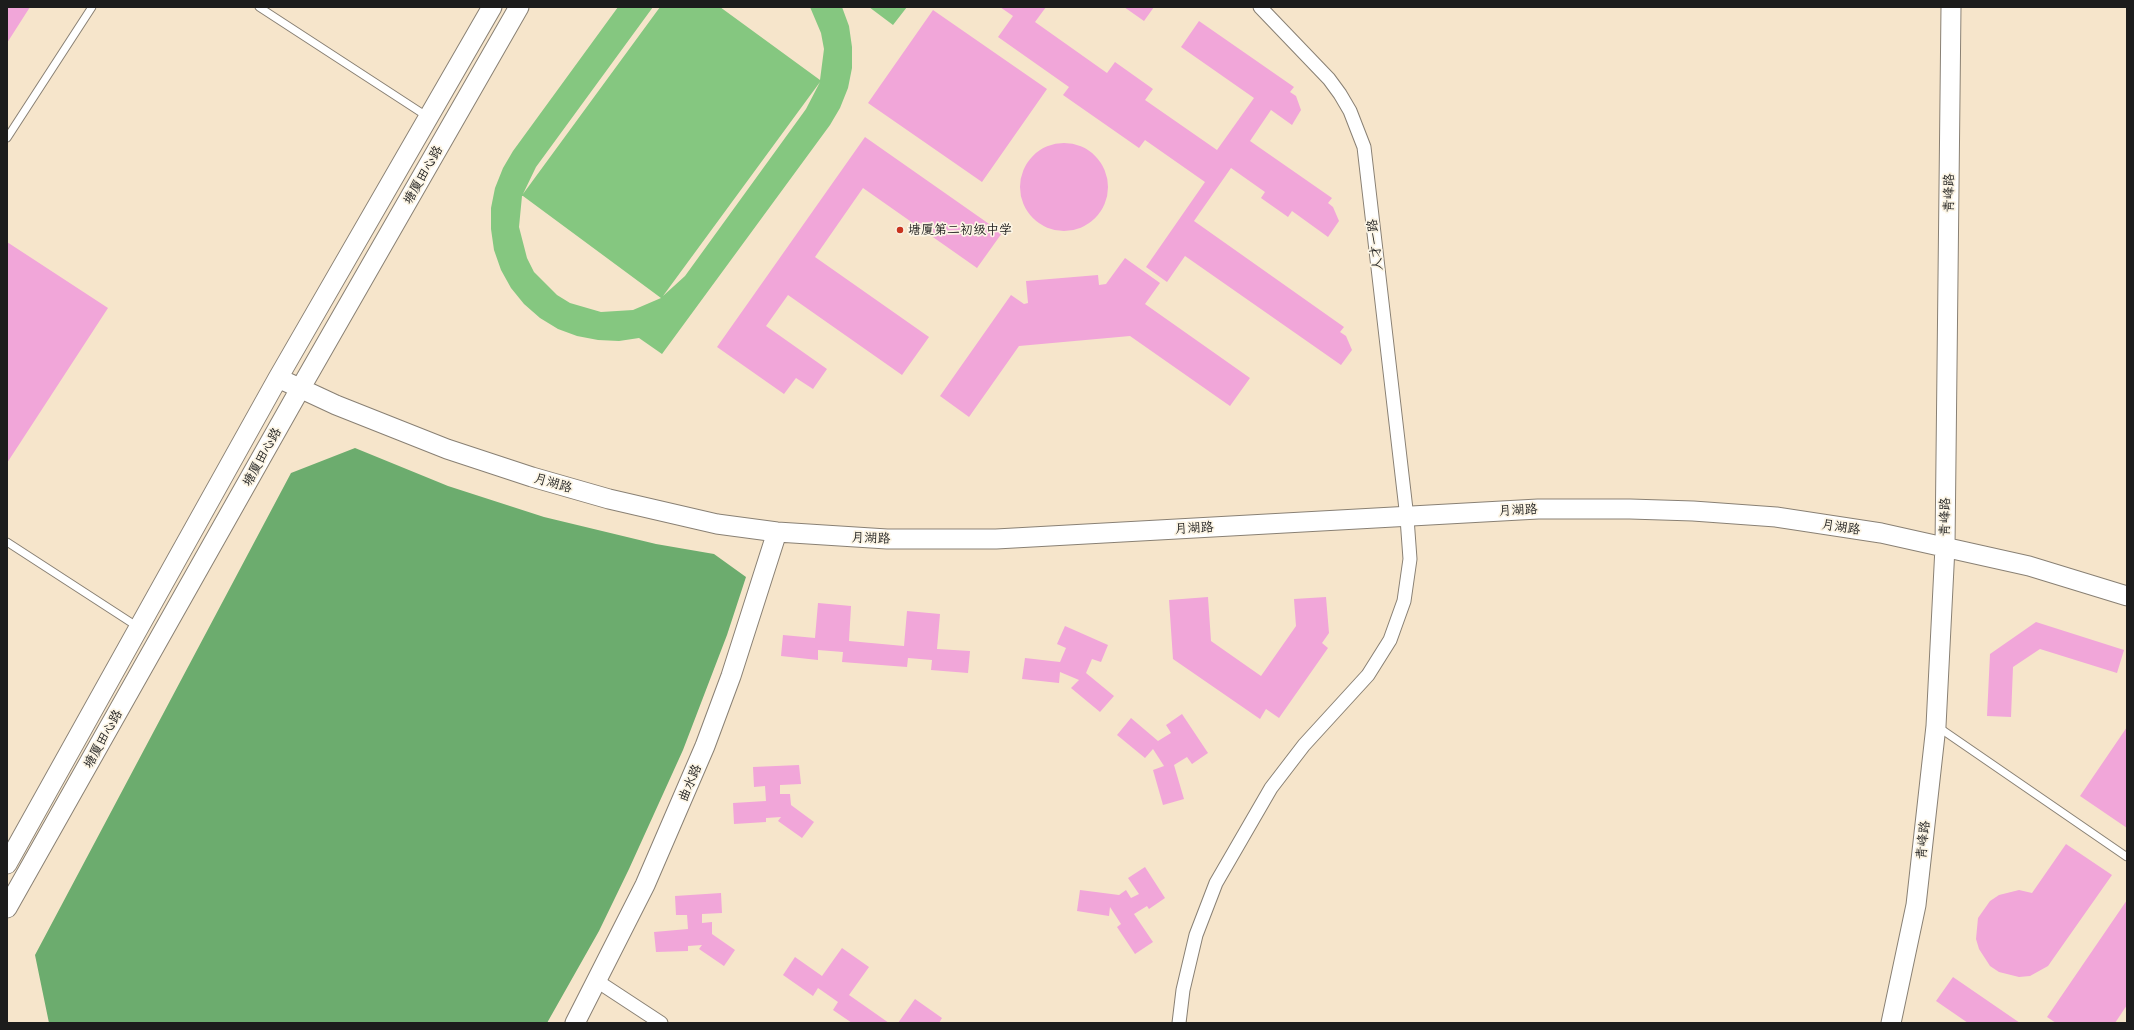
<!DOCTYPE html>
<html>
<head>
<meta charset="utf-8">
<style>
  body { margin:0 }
  #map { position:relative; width:2134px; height:1030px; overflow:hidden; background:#f6e5cb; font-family:Mali,sans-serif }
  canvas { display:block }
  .frame { position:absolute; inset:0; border:8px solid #1c1c1c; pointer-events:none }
</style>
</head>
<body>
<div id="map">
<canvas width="2134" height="1030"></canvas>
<div class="frame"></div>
</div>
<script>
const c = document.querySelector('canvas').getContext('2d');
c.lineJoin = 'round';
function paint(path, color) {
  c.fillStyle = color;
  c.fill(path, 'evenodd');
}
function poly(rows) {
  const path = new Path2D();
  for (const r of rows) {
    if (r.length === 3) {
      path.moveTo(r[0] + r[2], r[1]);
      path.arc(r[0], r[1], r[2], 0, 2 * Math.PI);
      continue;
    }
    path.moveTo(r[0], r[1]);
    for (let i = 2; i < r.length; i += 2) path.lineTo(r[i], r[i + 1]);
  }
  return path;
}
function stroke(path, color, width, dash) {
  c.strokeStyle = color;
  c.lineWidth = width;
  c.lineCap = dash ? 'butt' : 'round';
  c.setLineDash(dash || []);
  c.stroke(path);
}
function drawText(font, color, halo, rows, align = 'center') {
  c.font = font + ' Mali,"LXGW WenKai TC",sans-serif';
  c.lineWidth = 3.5;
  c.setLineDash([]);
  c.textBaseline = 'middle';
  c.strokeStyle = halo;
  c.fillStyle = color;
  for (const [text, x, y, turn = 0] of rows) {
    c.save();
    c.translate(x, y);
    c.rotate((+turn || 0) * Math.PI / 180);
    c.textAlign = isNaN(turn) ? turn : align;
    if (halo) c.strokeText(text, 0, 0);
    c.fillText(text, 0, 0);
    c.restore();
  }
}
const green = poly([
  [618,7,653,7,536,167,523,194,660,7,720,7,820,80,824,49,821,33,810,7,842,7,849,26,852,47,852,68,848,88,840,108,830,125,662,354,639,338,619,341,598,340,577,336,558,329,540,318,524,304,511,288,501,270,494,250,491,229,491,208,495,188,503,168,513,151],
  [820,82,806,109,685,276,663,296],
  [522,196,523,196,661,298,633,310,601,312,570,303,557,295,534,272,527,258,519,227],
  [869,7,907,7,893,25]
]);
const forest = poly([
  [355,448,448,486,544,517,656,544,714,554,746,577,727,635,683,750,629,869,599,931,547,1023,49,1023,35,955,291,473]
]);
const building = poly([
  [7,7,30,7,7,43],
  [1000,7,1046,7,1035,22,1107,73,1115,62,1153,89,1145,100,1217,150,1254,98,1181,47,1199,21,1294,87,1290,92,1296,96,1301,110,1292,125,1271,110,1250,141,1332,198,1328,203,1333,207,1339,221,1328,237,1292,211,1288,217,1261,198,1265,192,1231,168,1194,221,1344,327,1340,332,1346,336,1352,350,1341,365,1185,256,1167,282,1146,267,1205,182,1145,140,1139,148,1063,95,1069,87,998,37,1013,16],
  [1124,7,1154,7,1144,21],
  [933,10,1047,89,982,182,868,103],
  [865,137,1002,233,977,268,863,188,815,257,929,337,902,375,788,295,766,326,827,369,813,389,796,378,784,394,717,347],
  [1064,187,44],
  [7,242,108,308,7,463],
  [1125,258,1160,283,1145,304,1250,378,1230,406,1130,336,1019,346,969,417,940,396,1011,295,1024,304,1028,303,1026,281,1098,275,1099,285,1106,284],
  [1208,597,1211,641,1261,676,1296,626,1294,599,1326,597,1329,633,1322,643,1328,648,1279,718,1266,709,1260,719,1173,659,1169,600],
  [818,603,851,606,849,641,904,646,907,611,940,614,937,649,970,651,968,673,931,670,932,660,908,658,907,667,842,662,843,652,818,650,818,660,781,656,783,635,815,638],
  [2036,622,2124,650,2117,673,2040,649,2013,667,2011,717,1987,716,1990,654],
  [1065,626,1108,645,1101,662,1092,659,1086,673,1114,696,1100,712,1071,688,1079,680,1060,672,1059,683,1022,679,1025,658,1060,662,1066,648,1057,644],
  [1182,714,1208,753,1192,764,1187,757,1174,765,1184,799,1163,805,1153,770,1164,766,1153,749,1145,758,1117,735,1131,718,1158,741,1171,733,1166,725],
  [2127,727,2127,828,2080,796],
  [799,765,801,784,780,785,780,794,790,794,791,805,814,822,802,838,778,821,781,817,766,818,766,822,734,824,733,803,766,801,765,786,754,787,753,767],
  [2066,844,2112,875,2048,966,2030,976,2019,977,1999,972,1990,966,1979,949,1976,939,1978,918,1990,901,1999,895,2019,890,2032,893],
  [1145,867,1165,898,1149,909,1147,906,1134,914,1153,942,1135,954,1117,927,1121,924,1110,907,1109,916,1077,911,1080,890,1119,895,1126,890,1131,898,1139,894,1128,878],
  [721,893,722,913,702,914,702,923,712,922,712,934,735,950,724,966,699,949,702,945,688,946,688,951,656,952,654,932,688,929,687,915,676,915,675,896],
  [2127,900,2127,1005,2115,1023,2056,1023,2047,1017],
  [842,948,869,967,849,995,889,1023,852,1023,833,1010,838,1002,818,988,813,996,783,975,795,957,822,976],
  [1953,977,2020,1023,1968,1023,1936,1001],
  [915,999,942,1018,939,1023,898,1023]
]);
const lane = poly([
  [259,7,428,117],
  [7,138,92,7],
  [7,542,138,627],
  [1938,727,2127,857]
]);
const street = poly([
  [597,981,661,1023],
  [1179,1023,1183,990,1196,935,1216,883,1271,788,1304,745,1368,675,1390,640,1404,601,1410,559,1407,518,1364,147,1350,111,1340,94,1329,79,1260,7]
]);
const secondary = poly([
  [278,378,336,405,447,449,532,477,609,499,717,524,777,532,887,539,996,539,1538,509,1630,509,1693,511,1776,517,1881,533,2029,566,2127,596],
  [7,864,278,378,492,7],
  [7,908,300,389,519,7],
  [575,1023,645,885,705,746,731,676,777,532],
  [1891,1023,1916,905,1936,726,1945,547,1951,7]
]);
const markers = [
  [900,230,4,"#c8321e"]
];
const streetNames = [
  ["塘厦田心路",423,175,-60],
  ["青峰路",1949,193,-89],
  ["人才一路",1375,245,-97],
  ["塘厦田心路",262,457,-61],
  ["月湖路",553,483,16],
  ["月湖路",1518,510,-3],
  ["青峰路",1945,517,-89],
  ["月湖路",1841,527,9],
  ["月湖路",1194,528,-3],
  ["月湖路",871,538,2],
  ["塘厦田心路",103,739,-61],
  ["曲水路",690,783,-67],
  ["青峰路",1923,840,-84]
];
const poiNames = [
  ["塘厦第二初级中学",908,230]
];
paint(green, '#85c780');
paint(forest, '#6cac6e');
paint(building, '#f1a6d9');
stroke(lane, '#898074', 9);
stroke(street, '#898074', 15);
stroke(secondary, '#898074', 21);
stroke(lane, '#fff', 7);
stroke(street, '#fff', 13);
stroke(secondary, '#fff', 19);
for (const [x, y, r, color] of markers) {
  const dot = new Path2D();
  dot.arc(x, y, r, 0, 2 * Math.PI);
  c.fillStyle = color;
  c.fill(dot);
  stroke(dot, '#fcf5e5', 1.5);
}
drawText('13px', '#1c1c1c', '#fcf5e5', streetNames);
drawText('13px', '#1c1c1c', '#fcf5e5', poiNames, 'left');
</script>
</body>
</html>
